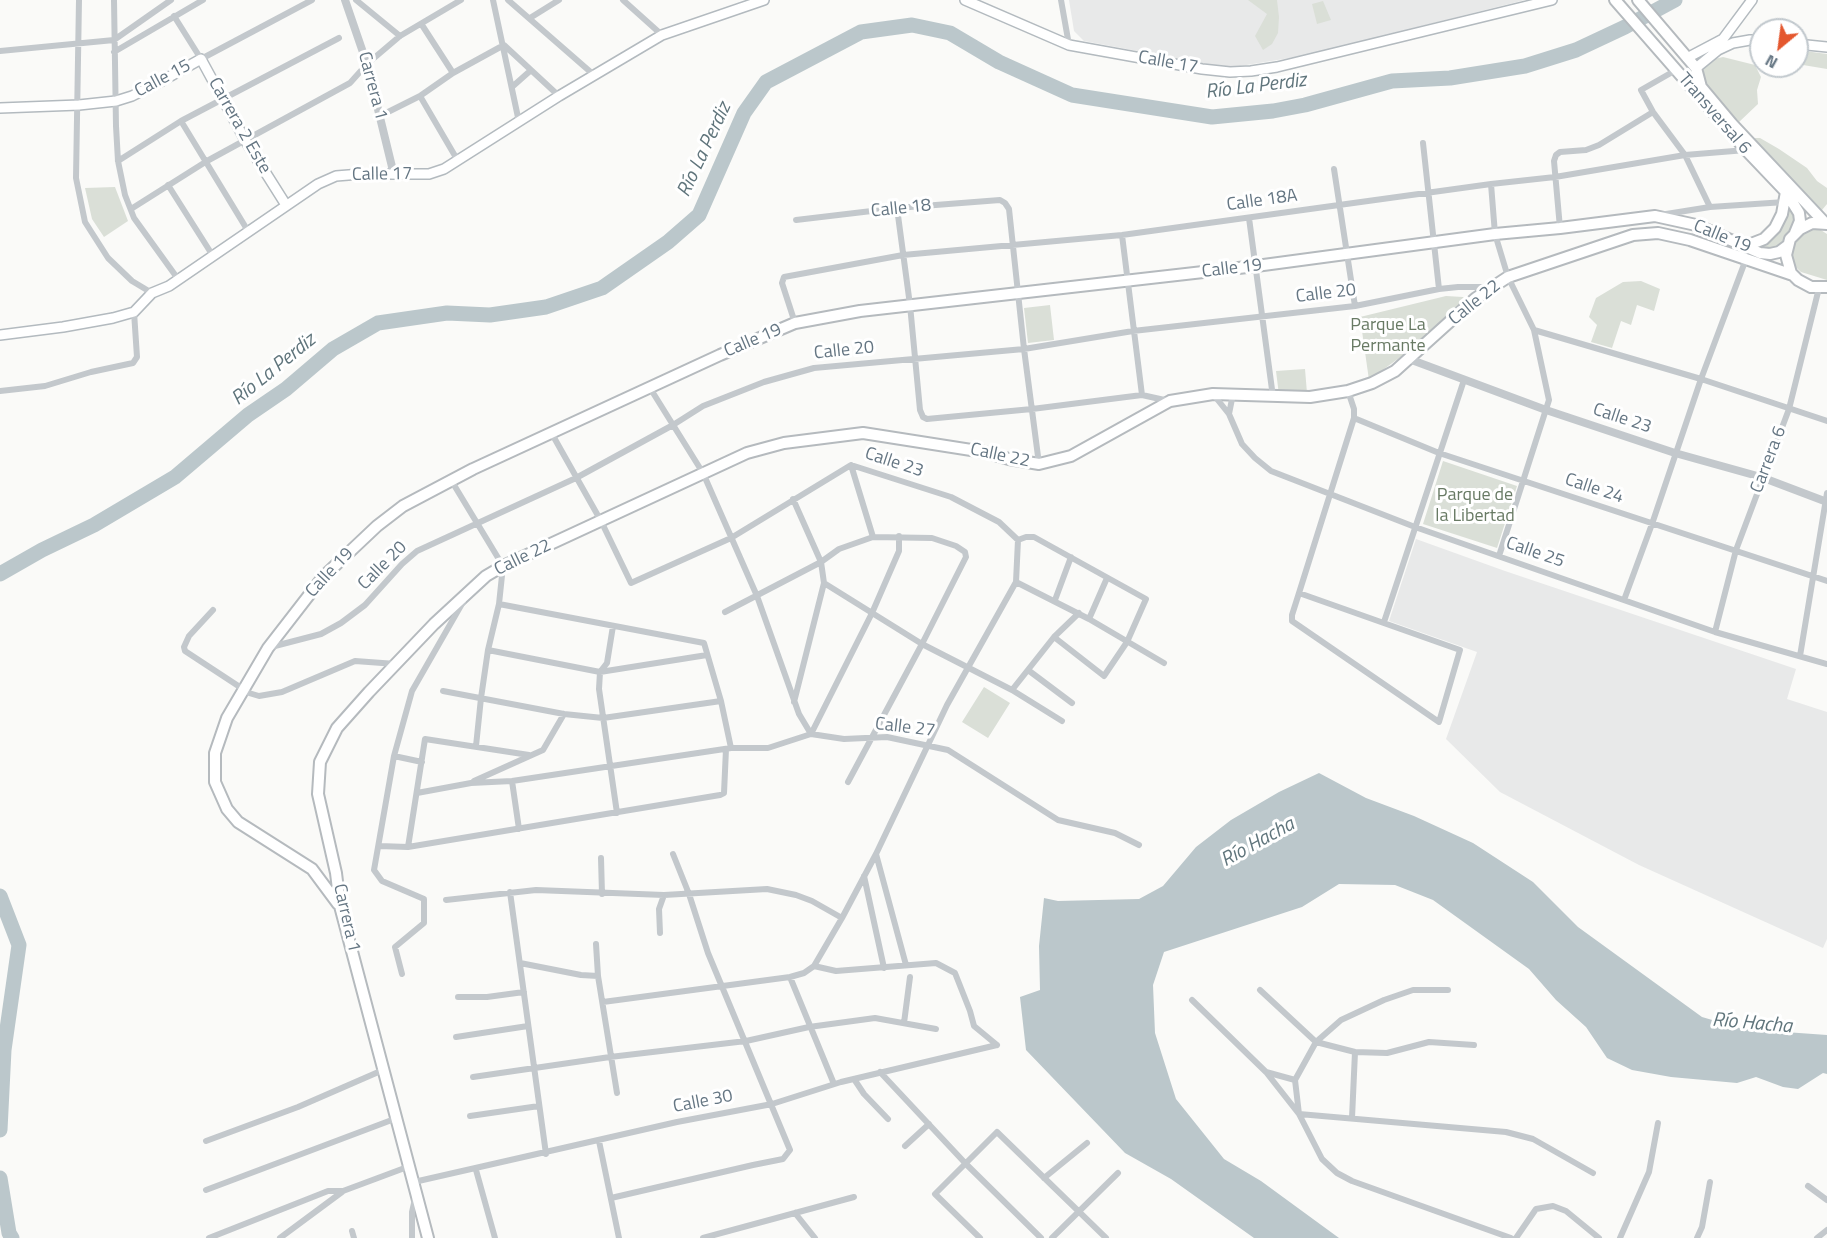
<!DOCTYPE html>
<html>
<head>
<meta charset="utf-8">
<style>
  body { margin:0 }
  #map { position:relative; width:1827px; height:1238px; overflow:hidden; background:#fafaf8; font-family:"Titillium Web",sans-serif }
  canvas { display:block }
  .north { position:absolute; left:1749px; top:18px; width:60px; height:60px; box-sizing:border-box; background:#fff; border:2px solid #c1c8cd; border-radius:50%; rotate:209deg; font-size:16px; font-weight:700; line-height:24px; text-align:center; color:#657683 }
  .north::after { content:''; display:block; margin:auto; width:21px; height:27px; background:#e4572e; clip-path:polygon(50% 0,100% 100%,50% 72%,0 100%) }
</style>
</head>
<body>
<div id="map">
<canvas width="1827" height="1238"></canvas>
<div class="north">N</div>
</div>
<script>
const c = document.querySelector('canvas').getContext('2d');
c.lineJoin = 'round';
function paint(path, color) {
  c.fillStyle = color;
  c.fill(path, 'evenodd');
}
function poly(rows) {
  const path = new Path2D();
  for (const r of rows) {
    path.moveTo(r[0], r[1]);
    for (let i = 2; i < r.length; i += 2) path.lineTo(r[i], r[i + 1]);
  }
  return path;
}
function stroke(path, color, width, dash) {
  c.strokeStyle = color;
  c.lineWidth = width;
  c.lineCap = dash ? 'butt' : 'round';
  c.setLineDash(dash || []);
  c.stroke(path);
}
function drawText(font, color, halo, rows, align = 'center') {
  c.font = font + ' "Titillium Web",sans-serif';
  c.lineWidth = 6;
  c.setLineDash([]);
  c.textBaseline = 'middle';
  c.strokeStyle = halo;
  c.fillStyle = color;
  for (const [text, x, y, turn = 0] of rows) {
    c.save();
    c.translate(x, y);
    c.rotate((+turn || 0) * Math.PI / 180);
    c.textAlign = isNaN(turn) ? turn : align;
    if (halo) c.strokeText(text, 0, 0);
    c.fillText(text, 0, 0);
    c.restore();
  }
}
const built = poly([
  [1069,0,1525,0,1302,56,1228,68,1084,41,1074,31],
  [1416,539,1505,571,1796,669,1787,699,1827,712,1827,939,1823,948,1639,865,1500,792,1446,739,1477,652,1389,621]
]);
const green = poly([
  [1248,0,1277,0,1279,17,1278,33,1272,44,1263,50,1255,36,1267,14],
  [1323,1,1331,20,1317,24,1312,4],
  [1797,50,1827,54,1827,69,1797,64],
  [1723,57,1755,65,1761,77,1757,90,1758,104,1738,123,1708,90,1704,82,1704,67,1710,60],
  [1755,138,1760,138,1779,149,1807,168,1817,181,1827,188,1827,204,1822,210,1820,211,1753,141],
  [115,187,128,221,104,237,92,219,85,188],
  [1790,206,1794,213,1794,223,1787,237,1778,248,1768,250,1761,247,1769,242],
  [1816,227,1827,234,1827,280,1801,272,1789,261,1794,244,1807,229],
  [1641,281,1660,289,1654,311,1637,305,1631,325,1621,321,1612,348,1591,342,1597,325,1589,317,1596,298,1623,282],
  [1446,296,1463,297,1465,299,1464,303,1414,347,1369,380,1360,317],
  [1050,305,1054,340,1028,343,1024,308],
  [1305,369,1307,393,1279,395,1276,371],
  [1443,461,1517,486,1497,548,1423,524],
  [984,687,1010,703,988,738,962,722]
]);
const water = poly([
  [1319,773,1366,798,1414,816,1473,843,1533,882,1578,927,1702,1017,1743,1029,1827,1035,1827,1074,1823,1073,1798,1089,1783,1087,1756,1077,1737,1083,1671,1077,1632,1070,1607,1058,1586,1027,1556,1000,1529,969,1433,900,1395,885,1339,884,1302,907,1164,952,1153,985,1155,1033,1176,1099,1224,1159,1261,1181,1339,1238,1254,1238,1171,1179,1125,1153,1026,1050,1020,997,1040,990,1039,946,1044,898,1058,901,1139,899,1163,886,1196,847,1231,820,1279,792]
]);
const river = poly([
  [0,574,42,550,94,525,175,477,248,415,286,389,333,349,378,323,447,313,490,315,546,307,602,288,668,242,699,215,744,113,766,82,861,32,912,25,950,33,999,62,1072,95,1212,117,1273,111,1305,105,1392,81,1450,78,1525,66,1576,50,1625,27,1675,0],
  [0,896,19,945,4,1050,0,1130],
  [0,1178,9,1233,12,1238]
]);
const minor = poly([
  [79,0,76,178,85,222,108,258,132,281,152,293],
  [114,0,116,126,118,161,125,195,134,218,178,279],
  [356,0,400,36],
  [493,0,519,122],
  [508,0,594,75],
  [623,0,662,35],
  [1061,0,1069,45],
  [174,16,201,59,312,0],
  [530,18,559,0],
  [422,25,453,73],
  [0,51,114,40,171,0],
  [114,52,203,0],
  [1676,70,1641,90,1653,112,1685,155,1710,207],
  [512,87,530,71],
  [420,96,458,161],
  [380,116,420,96,453,73,504,45,559,96],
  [181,121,248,231],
  [1423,143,1439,289],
  [118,161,181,121,339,38],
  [1334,169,1355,306],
  [1491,184,1495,234,1508,277,1534,330,1549,400,1499,556],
  [168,185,213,256],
  [897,208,910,305,920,410,923,417,927,419,1032,409,1142,395,1169,401],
  [131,209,207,161,350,83,367,64,400,36,461,0],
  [1660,215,1710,207,1785,202],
  [1249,218,1273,397],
  [796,220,897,208,1000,200,1005,203,1009,209,1024,349,1039,464],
  [1560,228,1554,161,1556,155,1560,152,1586,150,1599,145,1653,112],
  [1122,235,1142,395],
  [795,323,782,283,784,277,903,255,1122,235,1491,184,1555,177,1685,155,1746,150],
  [1534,330,1701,379,1827,421],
  [650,388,703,473,757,596,799,714,811,734],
  [0,391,45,386,91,372,133,363,137,357,134,312],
  [1213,394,1229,414,1242,444,1255,458,1271,471,1415,527,1715,632,1827,664],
  [1229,414,1233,394],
  [1354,418,1439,453,1827,581],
  [552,434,601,521,631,583,731,538,851,465,951,497,999,522,1018,540],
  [851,465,873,537],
  [451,480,503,566,499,604,488,650,481,698,476,746],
  [793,499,821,562,824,583,794,702],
  [1018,540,1026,537,1034,537,1146,599,1127,642,1104,676,1054,637],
  [1016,582,1089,619,1164,663],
  [824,583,922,644,1012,690,1062,721],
  [1299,593,1460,650,1439,722,1292,621,1292,615,1299,593,1354,418,1354,409,1348,391],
  [1055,600,1071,557],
  [1624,600,1652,524,1701,379,1746,259],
  [499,604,704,643,721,701,731,748],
  [213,610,189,636,184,647,185,651,249,693,259,696,282,692,355,661,396,664],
  [725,612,821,562,839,549,873,537,932,538,956,546,965,552,966,557,922,644,848,782],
  [1089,619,1107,578],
  [1384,622,1464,380],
  [613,626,607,663,600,672,599,689,617,813],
  [1715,632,1736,550,1789,409,1819,288],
  [271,647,321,634,341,623,365,605,402,564,417,551,576,478,673,425,703,406,764,382,814,368,1024,349,1133,331,1355,306,1439,289,1458,287,1488,287],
  [488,650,600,672,707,655],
  [1800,656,1827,493],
  [1028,670,1072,703],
  [1012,690,1054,637,1079,613],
  [443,691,564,714,603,718,721,701],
  [811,734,872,613,899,551,899,536],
  [394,756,422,762],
  [474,781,543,750,564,714],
  [512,781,519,829],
  [417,793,471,783,512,781,731,748,768,748,811,734,844,739,887,737,948,750,1058,820,1115,833,1139,845],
  [379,846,408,847,720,795,724,793,726,749],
  [408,847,425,739,529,755],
  [876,854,906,965],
  [601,858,602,894],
  [864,876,884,968],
  [510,892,546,1154],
  [446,900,536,890,664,895,767,889,796,895,812,901,842,918],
  [660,933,659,909,664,895],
  [596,944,598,976,617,1093],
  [520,963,581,975,598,976],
  [814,966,836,971,936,963,955,973,970,1011,974,1026,997,1045],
  [402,974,395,947,424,923,424,899,382,881,374,870,394,756,412,691,463,602],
  [790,977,834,1084],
  [1260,990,1316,1042,1355,1052,1387,1053,1429,1042,1474,1045],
  [1448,990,1413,990,1384,1000,1341,1020,1316,1042,1295,1080,1299,1114,1506,1132,1533,1139,1593,1173],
  [458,997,487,997,524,992],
  [1192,1000,1266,1072,1299,1114,1322,1159,1337,1173,1352,1181,1511,1238],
  [603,1002,790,977,804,973,814,966,842,918,876,854,947,705,1016,582,1018,540],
  [904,1023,910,977],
  [456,1037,528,1026],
  [880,1072,966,1164,1041,1238],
  [1266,1072,1295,1080],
  [473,1077,610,1057,746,1041,809,1027,875,1018,936,1029],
  [854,1079,864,1094,888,1119],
  [470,1116,539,1106],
  [1352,1118,1355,1052],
  [206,1141,298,1107,383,1070],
  [599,1141,619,1238],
  [905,1146,929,1124],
  [476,1170,495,1238],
  [1044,1178,1087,1143],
  [414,1182,677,1122,772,1104,841,1082,997,1045],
  [1808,1186,1827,1200],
  [206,1190,397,1118],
  [611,1198,753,1165,783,1159,790,1150,708,953,689,894,673,854],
  [795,1213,815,1238],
  [352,1231,354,1238],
  [209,1238,328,1191,343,1191,410,1166],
  [280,1238,342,1192],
  [412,1238,412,1212,415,1199],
  [703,1238,854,1197],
  [980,1238,935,1194,997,1132,1106,1238],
  [1052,1238,1118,1173],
  [1516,1238,1536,1209,1553,1206,1566,1211,1599,1238],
  [1620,1238,1649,1172,1658,1123],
  [1697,1238,1702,1227,1710,1182],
  [1817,1238,1827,1230]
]);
const tertiary = poly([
  [345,0,367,64,394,175],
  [1409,359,1546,410,1675,453,1761,477,1827,502]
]);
const secondary = poly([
  [965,0,1069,45,1202,69,1230,72,1251,71,1277,67,1552,0],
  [1797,44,1827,47],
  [1687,58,1723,39,1752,0],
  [1696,68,1718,50,1733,43,1750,40,1761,40],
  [0,108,79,105,116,101,132,96,160,82,201,59,245,140,286,205],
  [0,335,63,327,113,318,134,312,152,293,169,286,318,184,336,176,361,174,429,174,444,169,559,96,662,35,764,0]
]);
const primary = poly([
  [1615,0,1746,150,1786,192,1799,213,1800,221,1795,233],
  [1638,0,1696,68,1701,87,1732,124,1825,223],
  [1827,224,1812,223,1800,229,1790,239,1786,255,1791,273,1798,280,1811,287,1827,287],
  [1746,246,1764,239,1775,228,1782,214,1786,192],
  [338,904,312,869,238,822,227,809,215,782,215,753,227,718,268,648,323,577,377,526,403,506,473,469,720,355,795,323,860,311,1256,266,1495,234,1560,228,1655,216,1696,225,1760,253,1770,254,1779,252,1787,246],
  [428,1238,340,906,336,873,318,794,320,762,337,728,369,692,434,624,486,576,503,566,747,453,784,443,863,433,984,452,1009,459,1039,464,1071,456,1170,401,1213,394,1310,397,1348,391,1372,383,1395,371,1476,298,1508,277,1633,235,1658,233,1690,240,1793,275,1798,280]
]);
const streetNames = [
  ["Calle 17",1168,63,10],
  ["Calle 15",163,79,-28],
  ["Carrera 1",372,86,75],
  ["Transversal 6",1714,114,49],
  ["Carrera 2 Este",239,126,60],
  ["Calle 17",382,175,-1],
  ["Calle 18A",1262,201,-8],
  ["Calle 18",901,209,-6],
  ["Calle 19",1722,237,22],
  ["Calle 19",1232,269,-7],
  ["Calle 20",1326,294,-7],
  ["Calle 22",1475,303,-39],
  ["Calle 19",753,341,-23],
  ["Calle 20",844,351,-6],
  ["Calle 23",1622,419,18],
  ["Calle 22",1000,456,12],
  ["Carrera 6",1769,460,-69],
  ["Calle 23",894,463,18],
  ["Calle 24",1594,489,18],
  ["Calle 25",1535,553,19],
  ["Calle 22",523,558,-26],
  ["Calle 20",383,566,-45],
  ["Calle 19",330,573,-47],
  ["Calle 27",905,728,7],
  ["Carrera 1",346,918,77],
  ["Calle 30",703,1102,-11]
];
const parkNames = [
  ["Parque La",1388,326],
  ["Permante",1388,347],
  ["Parque de",1475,496],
  ["la Libertad",1475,517]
];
const waterNames = [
  ["Río La Perdiz",1256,87,-7],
  ["Río La Perdiz",705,150,-65],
  ["Río La Perdiz",274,370,-39],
  ["Río Hacha",1258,843,-29],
  ["Río Hacha",1752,1024,5]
];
paint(built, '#e8e9e9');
paint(green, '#dadfd7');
paint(water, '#bbc7cb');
stroke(river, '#bbc7cb', 15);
stroke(secondary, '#b3babf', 12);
stroke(primary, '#b5babe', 14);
stroke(minor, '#c3c8cc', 6);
stroke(tertiary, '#c3c8cc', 8);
stroke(secondary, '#fff', 9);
stroke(primary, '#fff', 10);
drawText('18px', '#657683', '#fff', streetNames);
drawText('18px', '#687a64', '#fff', parkNames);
drawText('italic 20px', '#60757c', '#fff', waterNames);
</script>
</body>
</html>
